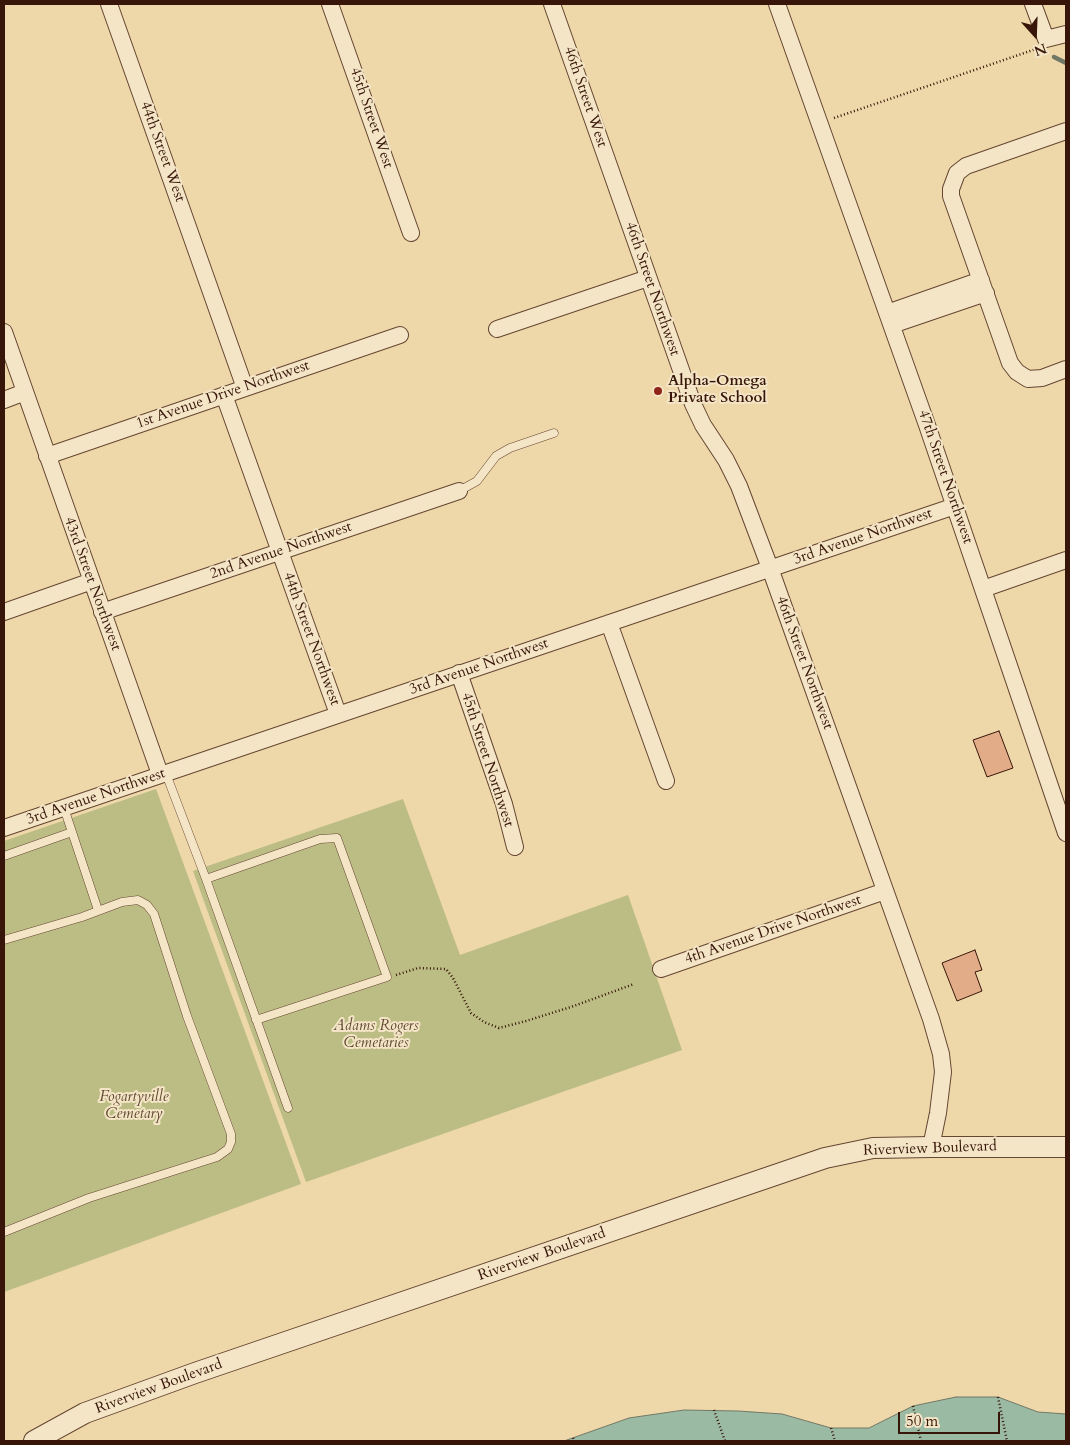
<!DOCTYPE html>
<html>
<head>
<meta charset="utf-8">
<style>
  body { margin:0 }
  #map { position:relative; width:1070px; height:1445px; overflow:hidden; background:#eed7a9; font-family:Cardo,serif }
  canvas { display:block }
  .frame { position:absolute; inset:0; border:5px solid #371609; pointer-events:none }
  .north { position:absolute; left:1010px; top:10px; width:50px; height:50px; -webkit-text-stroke:4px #f4e5c7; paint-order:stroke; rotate:160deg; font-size:14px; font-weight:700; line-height:20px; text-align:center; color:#371609 }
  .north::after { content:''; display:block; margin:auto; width:18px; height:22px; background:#371609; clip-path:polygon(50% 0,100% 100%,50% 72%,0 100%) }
  .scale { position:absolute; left:898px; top:1412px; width:102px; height:22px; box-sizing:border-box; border:2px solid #371609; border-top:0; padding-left:6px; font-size:15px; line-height:18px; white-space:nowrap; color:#371609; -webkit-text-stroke:4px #f4e5c7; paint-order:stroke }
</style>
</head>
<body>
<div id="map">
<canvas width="1070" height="1445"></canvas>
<div class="frame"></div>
<div class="north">N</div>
<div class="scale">50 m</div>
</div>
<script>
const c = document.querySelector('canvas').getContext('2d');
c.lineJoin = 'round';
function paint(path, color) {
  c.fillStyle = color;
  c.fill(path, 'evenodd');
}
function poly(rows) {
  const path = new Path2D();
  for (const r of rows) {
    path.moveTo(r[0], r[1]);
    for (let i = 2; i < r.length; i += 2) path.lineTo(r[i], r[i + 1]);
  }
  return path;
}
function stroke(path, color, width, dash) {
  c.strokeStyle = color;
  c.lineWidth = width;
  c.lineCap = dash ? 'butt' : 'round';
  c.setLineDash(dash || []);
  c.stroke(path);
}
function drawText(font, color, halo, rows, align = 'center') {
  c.font = font + ' Cardo,serif';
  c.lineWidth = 4;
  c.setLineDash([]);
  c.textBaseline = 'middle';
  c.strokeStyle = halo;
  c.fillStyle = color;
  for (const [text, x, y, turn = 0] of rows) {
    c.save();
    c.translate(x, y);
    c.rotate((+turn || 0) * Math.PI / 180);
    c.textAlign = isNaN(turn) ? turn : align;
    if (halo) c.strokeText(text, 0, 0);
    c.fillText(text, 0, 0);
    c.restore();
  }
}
const green = poly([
  [156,789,301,1184,4,1292,4,841],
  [403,799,460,955,628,895,682,1050,306,1182,193,871]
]);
const water = poly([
  [956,1397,998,1397,1038,1412,1066,1414,1066,1441,564,1441,629,1418,684,1410,738,1411,782,1414,831,1428,869,1428,913,1406,956,1397]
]);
const stream = poly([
  [1054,57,1066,63]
]);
const building = poly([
  [999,731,1013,768,987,777,973,740,999,731],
  [975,950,982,970,975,972,982,991,957,1001,942,963,975,950]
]);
const path = poly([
  [834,118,1036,49],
  [396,975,418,968,446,969,453,978,471,1013,484,1022,499,1028,526,1021,571,1007,634,984],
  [998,1397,1007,1441],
  [913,1406,921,1441],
  [714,1410,725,1441],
  [831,1428,835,1441],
  [573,1438,574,1441]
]);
const service = poly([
  [459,491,477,481,496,456,510,448,554,433],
  [162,775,168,779,206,879,288,1108],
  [64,808,98,910],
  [4,856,72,832],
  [206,879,320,839,337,838,387,977,256,1020],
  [4,940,82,917,122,902,138,900,147,905,154,914,187,1016,231,1134,231,1142,228,1149,217,1157,89,1198,4,1232]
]);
const minor = poly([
  [109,4,245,388],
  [330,4,411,233],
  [552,4,693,404,703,425,726,460,739,486,770,568,931,1019,941,1054,943,1072,938,1113,931,1147],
  [777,4,927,425,1066,833],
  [1033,4,1046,39,1066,34],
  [1066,131,966,166,957,173,951,189,951,196,1010,363,1017,372,1028,379,1042,378,1066,369],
  [887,313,981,280],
  [892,325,986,293],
  [497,329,648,278],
  [4,332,160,774],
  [224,395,338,714],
  [4,400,25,392],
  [47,456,400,335],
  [983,589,1066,560],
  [4,612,92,581],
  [102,612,459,491],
  [609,623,666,781],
  [459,673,504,804,515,847],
  [4,828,955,506],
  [661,969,885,891]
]);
const tertiary = poly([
  [34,1441,85,1413,195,1373,825,1158,873,1148,931,1147,1066,1147]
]);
const markers = [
  [658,391,5,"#8f2418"]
];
const streetNames = [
  ["46th Street West",585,97,71],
  ["45th Street West",371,118,71],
  ["44th Street West",162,152,70],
  ["46th Street Northwest",652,289,71],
  ["1st Avenue Drive Northwest",223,395,-19],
  ["47th Street Northwest",945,477,71],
  ["3rd Avenue Northwest",863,537,-19],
  ["2nd Avenue Northwest",281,551,-19],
  ["43rd Street Northwest",92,584,70],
  ["44th Street Northwest",311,639,70],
  ["46th Street Northwest",804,663,70],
  ["3rd Avenue Northwest",479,667,-19],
  ["45th Street Northwest",487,760,72],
  ["3rd Avenue Northwest",96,797,-19],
  ["4th Avenue Drive Northwest",773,930,-19],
  ["Riverview Boulevard",930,1149,-2],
  ["Riverview Boulevard",542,1255,-19],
  ["Riverview Boulevard",159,1387,-20]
];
const poiNames = [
  ["Alpha-Omega",668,382],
  ["Private School",668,399]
];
const parkNames = [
  ["Adams Rogers",376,1027],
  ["Cemetaries",376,1044],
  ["Fogartyville",134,1098],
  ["Cemetary",134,1115]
];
paint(green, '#bcbd85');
paint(water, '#9abaa4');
stroke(water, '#727866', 1);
stroke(stream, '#727866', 4.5);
paint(building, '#e2ac88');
stroke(building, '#371609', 1);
stroke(service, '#654631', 9);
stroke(minor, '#654631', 18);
stroke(tertiary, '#654631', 22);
stroke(path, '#371609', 2.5, [1, 2.5]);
stroke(service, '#f4e5c7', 8);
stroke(minor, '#f4e5c7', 16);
stroke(tertiary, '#f4e5c7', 20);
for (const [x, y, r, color] of markers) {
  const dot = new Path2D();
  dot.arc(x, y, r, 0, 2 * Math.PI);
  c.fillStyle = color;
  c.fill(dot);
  stroke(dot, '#f4e5c7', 2);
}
drawText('15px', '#371609', '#f4e5c7', streetNames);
drawText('bold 15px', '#371609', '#f4e5c7', poiNames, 'left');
drawText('italic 15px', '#5f482e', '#f4e5c7', parkNames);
</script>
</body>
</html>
